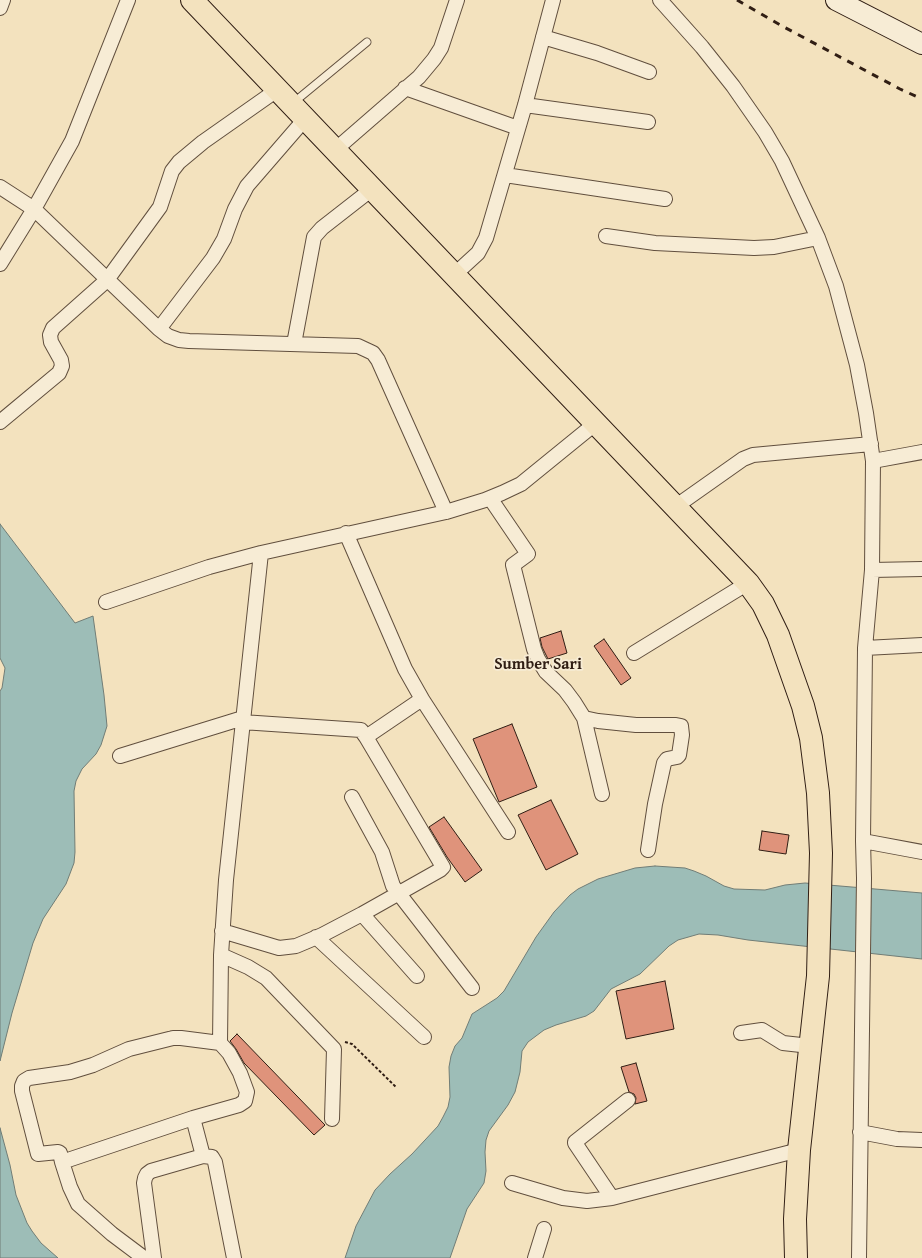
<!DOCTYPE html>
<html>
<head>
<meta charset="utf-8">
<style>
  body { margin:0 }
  canvas { display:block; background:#f3e2be }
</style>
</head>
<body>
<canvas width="922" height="1258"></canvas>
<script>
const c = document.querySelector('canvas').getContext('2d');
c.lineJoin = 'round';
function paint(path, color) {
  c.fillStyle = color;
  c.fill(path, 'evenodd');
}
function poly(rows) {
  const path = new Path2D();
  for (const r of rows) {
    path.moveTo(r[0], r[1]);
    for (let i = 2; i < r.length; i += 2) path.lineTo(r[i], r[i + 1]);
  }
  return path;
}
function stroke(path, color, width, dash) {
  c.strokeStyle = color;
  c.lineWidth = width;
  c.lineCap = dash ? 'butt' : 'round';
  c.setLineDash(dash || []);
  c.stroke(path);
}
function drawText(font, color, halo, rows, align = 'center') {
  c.font = font + ' "Gentium Book Plus",serif';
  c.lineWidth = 3.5;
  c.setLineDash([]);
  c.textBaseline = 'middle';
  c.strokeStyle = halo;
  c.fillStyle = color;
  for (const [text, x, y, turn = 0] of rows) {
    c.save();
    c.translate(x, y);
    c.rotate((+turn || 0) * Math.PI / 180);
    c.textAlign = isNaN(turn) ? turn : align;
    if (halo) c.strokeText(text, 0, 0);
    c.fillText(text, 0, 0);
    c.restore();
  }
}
const water = poly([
  [0,524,75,623,93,616,104,695,107,726,101,745,96,754,82,769,76,781,74,791,75,852,74,863,66,884,43,919,33,943,12,1013,0,1061,0,691,2,688,5,668,0,658,0,524],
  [655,866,685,868,694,871,706,876,724,886,734,889,765,890,785,885,805,883,922,893,922,959,748,940,718,935,699,934,678,940,669,946,640,974,611,989,594,1011,586,1016,556,1025,544,1030,528,1042,522,1051,520,1072,515,1092,508,1105,489,1131,486,1140,485,1152,486,1171,484,1183,467,1209,450,1258,345,1258,356,1226,375,1190,390,1174,412,1154,438,1126,443,1117,448,1107,450,1097,449,1067,451,1056,455,1046,462,1038,472,1014,497,998,504,991,536,937,554,912,570,895,578,889,598,879,635,868,655,866],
  [0,1128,10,1165,16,1195,27,1223,32,1231,41,1243,58,1258,0,1258,0,1128]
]);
const building = poly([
  [561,631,567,653,548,659,542,647,540,638,561,631],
  [604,639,631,678,621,685,594,646,604,639],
  [512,724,537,787,499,802,473,739,512,724],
  [551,800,578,854,546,870,518,815,551,800],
  [444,817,482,870,465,882,447,857,429,827,444,817],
  [762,831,789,835,786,854,759,850,762,831],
  [665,981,674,1029,626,1039,616,991,665,981],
  [237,1034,325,1125,314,1135,244,1063,236,1049,230,1041,237,1034],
  [636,1063,647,1101,635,1104,636,1098,634,1094,629,1092,621,1067,636,1063]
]);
const path = poly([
  [345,1042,352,1044,396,1087]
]);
const service = poly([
  [293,103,367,42]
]);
const minor = poly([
  [660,0,702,47,733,86,765,132,782,161,818,238,836,286,857,365,866,413,873,461,872,570,865,648,863,841,864,878,859,1258],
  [0,8,3,0],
  [543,37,597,53,649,72],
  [405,88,518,128],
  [525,105,648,122],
  [335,150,419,77,434,59,441,48,457,0],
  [505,175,665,199],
  [0,187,34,209,159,329,168,336,179,340,189,341,358,346,373,353,378,360,446,512],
  [606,236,655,243,754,248,774,247,818,238],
  [0,264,34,209,72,141,128,0],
  [454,275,478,253,486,238,525,105,553,0],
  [159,329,213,258,224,239,235,209,247,186,305,119],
  [294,344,314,237,322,228,372,189],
  [0,422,59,373,62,366,61,360,51,342,50,335,53,328,107,280,160,207,172,171,179,162,203,142,277,90],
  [873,461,922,452],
  [490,498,528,554,513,565,534,649,538,659,546,672,565,690,574,702,584,718,598,721,636,725,676,725,681,726,682,735,679,755,677,757,667,759,664,763,655,804,648,850],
  [675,507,743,459,753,455,871,444],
  [346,533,405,669,422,699,508,832],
  [872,570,922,569],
  [106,602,209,567,261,553,446,512,485,500,502,493,521,484,596,423],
  [865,648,922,645],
  [634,653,748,583],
  [584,718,602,794],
  [366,737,422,699],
  [120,756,243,718],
  [352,797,382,852,393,886,472,988],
  [863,841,922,852],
  [362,914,417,976],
  [222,931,279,948,296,946,322,935,362,914,440,870,443,867,366,737,361,730,242,722],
  [316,937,424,1037],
  [221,955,248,967,266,978,334,1049,332,1119],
  [741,1033,762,1030,783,1043,810,1046],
  [173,1038,181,1038,220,1043,229,1053,240,1073,247,1092,245,1101,239,1105,193,1118,62,1162,60,1153,58,1152,38,1154,22,1091,22,1086,24,1081,29,1078,70,1072,93,1065,129,1049,173,1038],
  [220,1043,221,955,226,880,261,553],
  [860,1132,897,1139,922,1140],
  [203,1156,212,1157,215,1162,234,1258],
  [62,1162,70,1187,78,1204,112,1234,144,1258],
  [512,1183,563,1198,587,1201,612,1198,799,1150],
  [612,1198,575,1143,575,1142,628,1100],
  [154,1258,144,1183,145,1178,147,1174,151,1171,203,1156,193,1118],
  [535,1258,544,1229]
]);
const secondary = poly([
  [836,0,922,44]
]);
const trunk = poly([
  [192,0,748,583,763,604,778,635,803,706,811,738,818,793,821,853,818,976,799,1150,795,1219,796,1258]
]);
const rail = poly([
  [737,0,782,26,900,89,922,99]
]);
const quarterNames = [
  ["Sumber Sari",538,665]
];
paint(water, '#9dbdb7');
stroke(water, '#717d76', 1);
paint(building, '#df937b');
stroke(building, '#301e14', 1);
stroke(service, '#614f3e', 9);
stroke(minor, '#614f3e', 16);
stroke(secondary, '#301e14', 22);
stroke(trunk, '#301e14', 24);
stroke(path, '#301e14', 2, [3, 2]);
stroke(service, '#f7ecd5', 7);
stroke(minor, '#f7ecd5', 14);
stroke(secondary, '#f7ecd5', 20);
stroke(trunk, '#f3e2be', 22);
stroke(rail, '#301e14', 3, [7, 7]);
drawText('bold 16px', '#301e14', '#f7ecd5', quarterNames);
</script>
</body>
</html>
